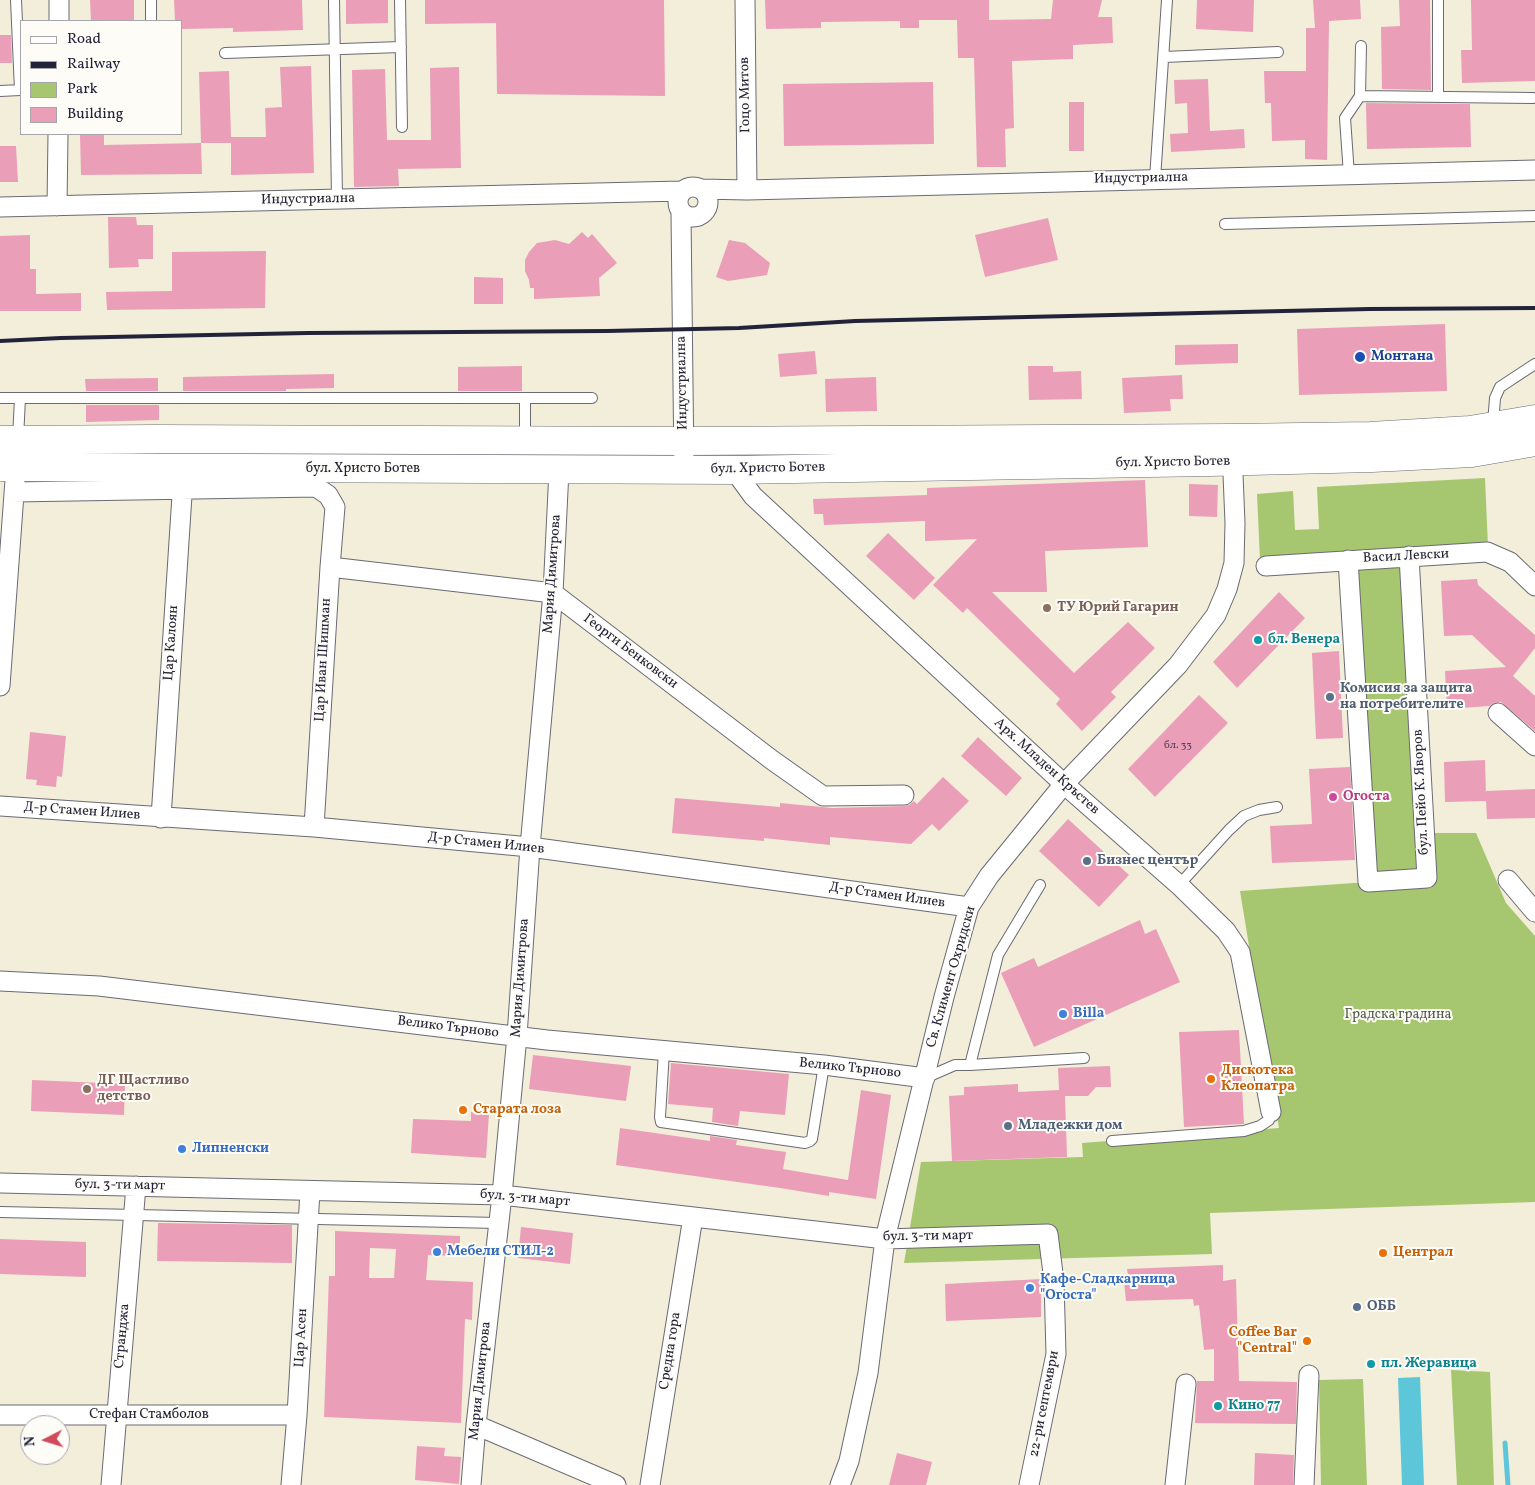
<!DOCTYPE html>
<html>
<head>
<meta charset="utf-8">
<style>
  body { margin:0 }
  #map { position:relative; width:1535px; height:1485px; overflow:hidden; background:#f2eeda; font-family:Vollkorn,serif }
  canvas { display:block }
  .legend { position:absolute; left:20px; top:20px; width:162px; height:115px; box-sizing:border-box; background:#fdfcf7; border:1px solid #a5a5ac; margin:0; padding:6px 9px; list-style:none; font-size:15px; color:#22223b }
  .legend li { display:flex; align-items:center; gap:10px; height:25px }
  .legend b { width:25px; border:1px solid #a5a5ac }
  .north { position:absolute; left:20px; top:1415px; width:50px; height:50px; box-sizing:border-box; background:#fdfcf7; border:1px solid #a5a5ac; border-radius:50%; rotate:265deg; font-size:14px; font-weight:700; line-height:20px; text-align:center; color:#22223b }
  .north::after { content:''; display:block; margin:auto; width:18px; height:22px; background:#d1495b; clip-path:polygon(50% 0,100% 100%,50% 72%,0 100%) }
</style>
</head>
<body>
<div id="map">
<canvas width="1535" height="1485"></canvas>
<ul class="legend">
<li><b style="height:6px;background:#fff"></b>Road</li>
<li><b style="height:6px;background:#22223b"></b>Railway</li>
<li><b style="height:14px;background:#a6c66f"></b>Park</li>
<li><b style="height:14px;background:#eb9eb8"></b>Building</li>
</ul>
<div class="north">N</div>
</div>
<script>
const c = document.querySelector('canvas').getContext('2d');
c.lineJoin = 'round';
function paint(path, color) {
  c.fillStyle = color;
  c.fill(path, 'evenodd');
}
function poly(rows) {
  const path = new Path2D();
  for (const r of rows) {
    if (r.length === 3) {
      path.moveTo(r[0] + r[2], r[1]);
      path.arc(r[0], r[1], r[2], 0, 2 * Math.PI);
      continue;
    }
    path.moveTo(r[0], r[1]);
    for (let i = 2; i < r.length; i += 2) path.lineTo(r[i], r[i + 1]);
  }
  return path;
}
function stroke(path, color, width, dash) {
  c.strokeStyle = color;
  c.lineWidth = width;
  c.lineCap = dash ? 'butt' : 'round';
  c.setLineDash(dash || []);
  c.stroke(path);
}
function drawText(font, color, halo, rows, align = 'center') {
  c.font = font + ' Vollkorn,serif';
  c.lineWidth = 4;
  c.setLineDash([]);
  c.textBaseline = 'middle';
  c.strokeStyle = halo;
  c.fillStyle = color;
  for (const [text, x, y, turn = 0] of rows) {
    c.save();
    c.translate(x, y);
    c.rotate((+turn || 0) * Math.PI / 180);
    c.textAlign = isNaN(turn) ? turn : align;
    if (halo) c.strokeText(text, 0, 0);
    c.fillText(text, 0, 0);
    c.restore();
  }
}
const green = poly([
  [1485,478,1488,547,1260,560,1257,494,1293,491,1295,530,1319,529,1317,487],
  [1403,563,1424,833,1476,833,1506,903,1535,936,1535,1202,1210,1213,1212,1254,904,1263,921,1162,1083,1157,1082,1143,1279,1128,1240,891,1368,882,1354,565],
  [1451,1370,1490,1372,1494,1485,1457,1485],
  [1363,1379,1367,1485,1321,1485,1319,1380]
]);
const water = poly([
  [1420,1377,1424,1485,1402,1485,1398,1378]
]);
const stream = poly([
  [1505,1443,1508,1485]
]);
const building = poly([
  [90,0,134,0,134,21,91,21],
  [174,0,302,0,303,30,233,32,233,28,181,29,181,21,175,21],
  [346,0,388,0,388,23,346,24],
  [425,0,664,0,665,96,497,94,496,23,425,24],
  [765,0,989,0,989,20,1051,19,1053,0,1102,0,1098,17,1112,17,1113,43,1073,45,1073,59,1012,61,1014,128,1005,129,1006,167,977,167,974,58,958,58,957,20,919,20,919,28,900,28,900,21,821,22,821,28,766,29],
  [1197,0,1254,0,1253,32,1196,29],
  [1313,0,1360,0,1361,19,1329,21,1327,160,1305,159,1305,140,1272,141,1271,103,1265,103,1264,71,1306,71,1306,28,1315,28],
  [1399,0,1430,0,1431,90,1382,89,1381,27,1400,26],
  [1471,0,1535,0,1535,81,1462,83,1461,50,1472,50],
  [0,35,11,35,12,63,0,63],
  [311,66,314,173,231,175,231,143,201,143,199,72,229,71,231,137,266,137,265,108,282,107,280,67],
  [459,67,461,168,398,169,399,186,354,187,352,70,385,69,387,140,431,140,430,68],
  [1208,79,1210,131,1244,129,1245,148,1171,152,1170,134,1188,133,1187,103,1175,104,1174,80],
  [933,82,934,144,784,146,783,84],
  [1069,102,1084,102,1084,151,1069,151],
  [1366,103,1470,104,1471,147,1367,149],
  [80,134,104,134,104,145,201,143,202,174,81,175],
  [0,146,16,146,18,182,0,182],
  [108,217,136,217,137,225,153,225,153,259,138,259,139,267,109,268],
  [1048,218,1058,260,985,277,975,235],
  [582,232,588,238,592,234,617,263,599,278,600,296,534,299,534,288,530,288,529,280,525,271,525,260,529,252,537,243,555,240,569,244],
  [30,235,30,269,36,269,36,294,81,293,81,311,0,311,0,236],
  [729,240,745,243,770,263,767,275,728,281,716,277],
  [266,251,265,308,107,310,106,292,172,291,172,252],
  [474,277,503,278,503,304,474,304],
  [1445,324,1447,391,1299,395,1297,329],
  [1238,344,1238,363,1175,365,1175,345],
  [815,351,817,374,780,377,778,354],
  [522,366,522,391,458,391,458,367],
  [1028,366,1053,366,1053,372,1081,371,1082,399,1029,400],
  [334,374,334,388,286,389,286,391,183,391,183,377],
  [1182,375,1183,399,1170,399,1171,411,1124,413,1122,378],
  [876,377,877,411,826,412,825,379],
  [158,378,158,391,86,391,85,379],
  [86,405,159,405,159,420,86,422],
  [1145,480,1148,547,1045,551,1047,592,992,592,1074,673,1128,622,1155,648,1111,692,1116,697,1082,731,1056,704,1060,699,967,608,963,613,933,585,977,539,925,541,925,521,824,525,823,514,814,514,813,499,927,495,927,488],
  [1189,484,1218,485,1217,517,1189,516],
  [888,533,935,578,914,600,866,556],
  [1477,579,1478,585,1535,635,1535,648,1513,676,1535,696,1535,731,1501,702,1494,703,1489,706,1447,709,1445,671,1506,667,1472,635,1444,636,1441,581],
  [1279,592,1305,618,1237,688,1213,662],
  [1339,651,1343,738,1316,739,1312,653],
  [1199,695,1228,723,1155,797,1128,769],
  [30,732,66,736,62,777,57,776,56,787,36,785,37,780,26,779],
  [978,737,1022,778,1006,796,961,756],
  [1485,760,1486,796,1486,791,1535,789,1535,818,1487,819,1486,801,1445,802,1444,762],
  [1350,767,1355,860,1272,863,1270,826,1312,824,1309,769],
  [943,777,969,801,939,831,932,824,911,844,830,837,830,845,764,838,764,841,672,833,675,798,780,807,780,803,832,808,904,806,909,805,914,801,917,804],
  [1068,819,1129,875,1099,907,1039,851],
  [1140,920,1145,934,1156,929,1180,982,1034,1047,1001,973,1034,958,1038,967],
  [1239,1030,1244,1124,1184,1127,1179,1032],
  [533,1055,631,1066,626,1101,529,1089],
  [671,1063,789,1074,785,1115,740,1111,738,1126,712,1122,713,1108,668,1104],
  [1110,1066,1111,1087,1096,1087,1088,1096,1065,1096,1067,1157,952,1161,949,1096,964,1095,964,1087,1018,1084,1018,1092,1059,1090,1058,1068],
  [32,1080,125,1084,124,1115,31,1111],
  [861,1090,891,1095,876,1199,829,1192,829,1196,780,1188,616,1165,620,1128,710,1141,710,1136,737,1140,736,1145,786,1152,783,1169,848,1180],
  [471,1112,489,1114,486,1158,411,1153,413,1119,471,1121],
  [158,1223,292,1225,292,1263,157,1261],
  [521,1227,573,1233,570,1264,518,1258],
  [335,1231,460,1236,460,1256,428,1255,426,1280,473,1282,472,1320,465,1319,461,1423,324,1417,329,1276,335,1276],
  [370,1248,396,1249,394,1278,369,1278],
  [0,1239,86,1242,86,1277,0,1274],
  [1223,1265,1223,1281,1236,1279,1239,1381,1297,1382,1296,1424,1195,1423,1197,1381,1214,1381,1214,1349,1204,1350,1199,1305,1194,1306,1193,1299,1126,1301,1124,1281,1129,1281,1127,1269],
  [1041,1279,1041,1317,946,1321,945,1284],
  [417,1446,445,1448,444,1456,461,1457,459,1484,415,1480],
  [897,1453,932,1462,926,1485,889,1485],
  [1255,1453,1294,1455,1293,1485,1254,1485]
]);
const lane = poly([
  [151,0,151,21],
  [334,0,337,199],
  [400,0,402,127],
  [1438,0,1438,97],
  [225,53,401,47],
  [1164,57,1278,52],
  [0,91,20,90,16,0],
  [1360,96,1533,98],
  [1349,175,1345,118,1360,96,1361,46],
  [1155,179,1167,0],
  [1225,224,1535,216],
  [0,398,592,398],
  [1493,424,1495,398,1500,387,1535,364],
  [18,439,20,398],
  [525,440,525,399],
  [1179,885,1229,830,1244,816,1259,810,1277,807],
  [664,1051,660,1117,661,1122,805,1143,810,1141,812,1139,824,1065],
  [970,1065,1084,1058],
  [925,1078,955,1065,970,1065,998,955,1040,885],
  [1112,1141,1244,1131,1260,1126,1269,1120,1271,1112],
  [0,1212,498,1223]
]);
const street = poly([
  [745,0,747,190],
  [59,21,59,0],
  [693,202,15],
  [701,189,747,190,1535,170],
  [57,206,58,134],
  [0,207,682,191],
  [681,213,684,470],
  [734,470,753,496,1064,784,1179,885,1226,931,1240,952,1271,1112],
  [14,492,316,487,328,495,335,507,330,567,314,827],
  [1348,560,1368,882,1427,878,1409,556],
  [1266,566,1487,552,1510,562,1535,586],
  [330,567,553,593,772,760,823,796,904,795],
  [0,686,15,480],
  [1498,713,1535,746],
  [0,806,314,827,530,847,969,907],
  [161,818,183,480],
  [1508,880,1535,912],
  [0,981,99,986,547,1040,824,1065,925,1078],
  [0,1183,502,1195,885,1239,1048,1234,1054,1281,1056,1354,1029,1485],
  [0,1415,297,1415],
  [476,1425,616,1485],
  [111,1485,136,1186],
  [291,1485,297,1415,310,1191],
  [471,1485,476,1425,502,1195,517,1036,530,847,553,593,559,470],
  [650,1485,693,1217],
  [840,1485,849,1461,868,1373,885,1239,944,997,969,907,989,876,1064,784,1178,665,1216,615,1227,589,1234,563,1235,523,1232,450],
  [1175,1485,1186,1384],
  [1304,1485,1309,1375]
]);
const secondary = poly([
  [0,440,157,439,684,441,1231,438,1370,436,1470,430,1535,419],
  [0,467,734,470,1210,462,1372,458,1472,453,1535,442]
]);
const rail = poly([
  [0,341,61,338,308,333,607,331,739,328,855,321,1370,309,1535,308]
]);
const markers = [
  [1360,357,6,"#1a4fb4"],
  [1047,608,5,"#8d6e63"],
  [1258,640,5,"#0f9aa8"],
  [1330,697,5,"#5c6f8a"],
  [1333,797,5,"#d1479c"],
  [1087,861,5,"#5c6f8a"],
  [1063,1014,5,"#3f7fe0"],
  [1211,1079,5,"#e8710a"],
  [87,1089,5,"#8d6e63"],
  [463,1110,5,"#e8710a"],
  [1008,1126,5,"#5c6f8a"],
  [182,1149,5,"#3f7fe0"],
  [437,1252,5,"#3f7fe0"],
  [1383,1253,5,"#e8710a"],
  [1030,1288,5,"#3f7fe0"],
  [1357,1307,5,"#5c6f8a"],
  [1307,1341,5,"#e8710a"],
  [1371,1364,5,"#0f9aa8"],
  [1218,1406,5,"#0f9aa8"]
];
const numberNames = [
  ["бл. 33",1178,746]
];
const streetNames = [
  ["Гоцо Митов",746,95,-91],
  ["Индустриална",1141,179,-1],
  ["Индустриална",308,200,-1],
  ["Индустриална",683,383,-91],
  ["бул. Христо Ботев",1173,463,-1],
  ["бул. Христо Ботев",363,469],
  ["бул. Христо Ботев",768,469,-1],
  ["Васил Левски",1406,557,-3],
  ["Мария Димитрова",553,574,-86],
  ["Цар Калоян",172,643,-86],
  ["Георги Бенковски",630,652,37],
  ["Цар Иван Шишман",324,660,-87],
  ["Арх. Младен Кръстев",1046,767,42],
  ["бул. Пейо К. Яворов",1422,792,-93],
  ["Д-р Стамен Илиев",82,812,4],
  ["Д-р Стамен Илиев",486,844,6],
  ["Д-р Стамен Илиев",887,896,8],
  ["Св. Климент Охридски",952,977,-74],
  ["Мария Димитрова",521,978,-86],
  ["Велико Търново",448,1028,7],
  ["Велико Търново",850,1069,6],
  ["бул. 3-ти март",120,1186,1],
  ["бул. 3-ти март",525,1199,5],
  ["бул. 3-ти март",928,1237,-1],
  ["Странджа",123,1336,-85],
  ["Цар Асен",302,1338,-87],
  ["Средна гора",671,1351,-81],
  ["Мария Димитрова",481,1381,-84],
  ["22-ри септември",1045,1404,-79],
  ["Стефан Стамболов",149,1415]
];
const transitNames = [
  ["Монтана",1371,357]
];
const educationNames = [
  ["ТУ Юрий Гагарин",1057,608],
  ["ДГ Щастливо",97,1081],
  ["детство",97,1097]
];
const cultureNames = [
  ["бл. Венера",1268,640],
  ["пл. Жеравица",1381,1364],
  ["Кино 77",1228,1406]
];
const serviceNames = [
  ["Комисия за защита",1340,689],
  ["на потребителите",1340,705],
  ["Бизнес център",1097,861],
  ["Младежки дом",1018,1126],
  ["ОББ",1367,1307]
];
const hotelNames = [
  ["Огоста",1343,797]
];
const shopNames = [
  ["Billa",1073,1014],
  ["Липненски",192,1149],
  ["Мебели СТИЛ-2",447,1252],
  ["Кафе-Сладкарница",1040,1280],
  ["\"Огоста\"",1040,1296]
];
const parkNames = [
  ["Градска градина",1398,1015]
];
const foodNames = [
  ["Дискотека",1221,1071],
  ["Клеопатра",1221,1087],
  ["Старата лоза",473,1110],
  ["Централ",1393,1253],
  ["Coffee Bar",1297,1333,"right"],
  ["\"Central\"",1297,1349,"right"]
];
paint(green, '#a6c66f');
paint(water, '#5dc7d9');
stroke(stream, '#5dc7d9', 5);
paint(building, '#eb9eb8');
stroke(lane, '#6b6973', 12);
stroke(street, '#6b6973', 21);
stroke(secondary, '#6b6973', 29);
stroke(lane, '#fff', 10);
stroke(street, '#fff', 19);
stroke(secondary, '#fff', 28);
stroke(rail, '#22223b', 4);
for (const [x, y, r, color] of markers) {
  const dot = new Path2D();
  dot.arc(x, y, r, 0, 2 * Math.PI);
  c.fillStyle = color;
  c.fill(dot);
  stroke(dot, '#fdfcf7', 2);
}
drawText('11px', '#54415a', null, numberNames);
drawText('14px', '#22223b', '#fdfcf7', streetNames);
drawText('bold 14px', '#164399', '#fdfcf7', transitNames, 'left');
drawText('bold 14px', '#785e54', '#fdfcf7', educationNames, 'left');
drawText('bold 14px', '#0d838f', '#fdfcf7', cultureNames, 'left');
drawText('bold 14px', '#4e5e75', '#fdfcf7', serviceNames, 'left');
drawText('bold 14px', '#b23c85', '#fdfcf7', hotelNames, 'left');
drawText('bold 14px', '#366cbe', '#fdfcf7', shopNames, 'left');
drawText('14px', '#505b4d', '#fdfcf7', parkNames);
drawText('bold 14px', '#c56008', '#fdfcf7', foodNames, 'left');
</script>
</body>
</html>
